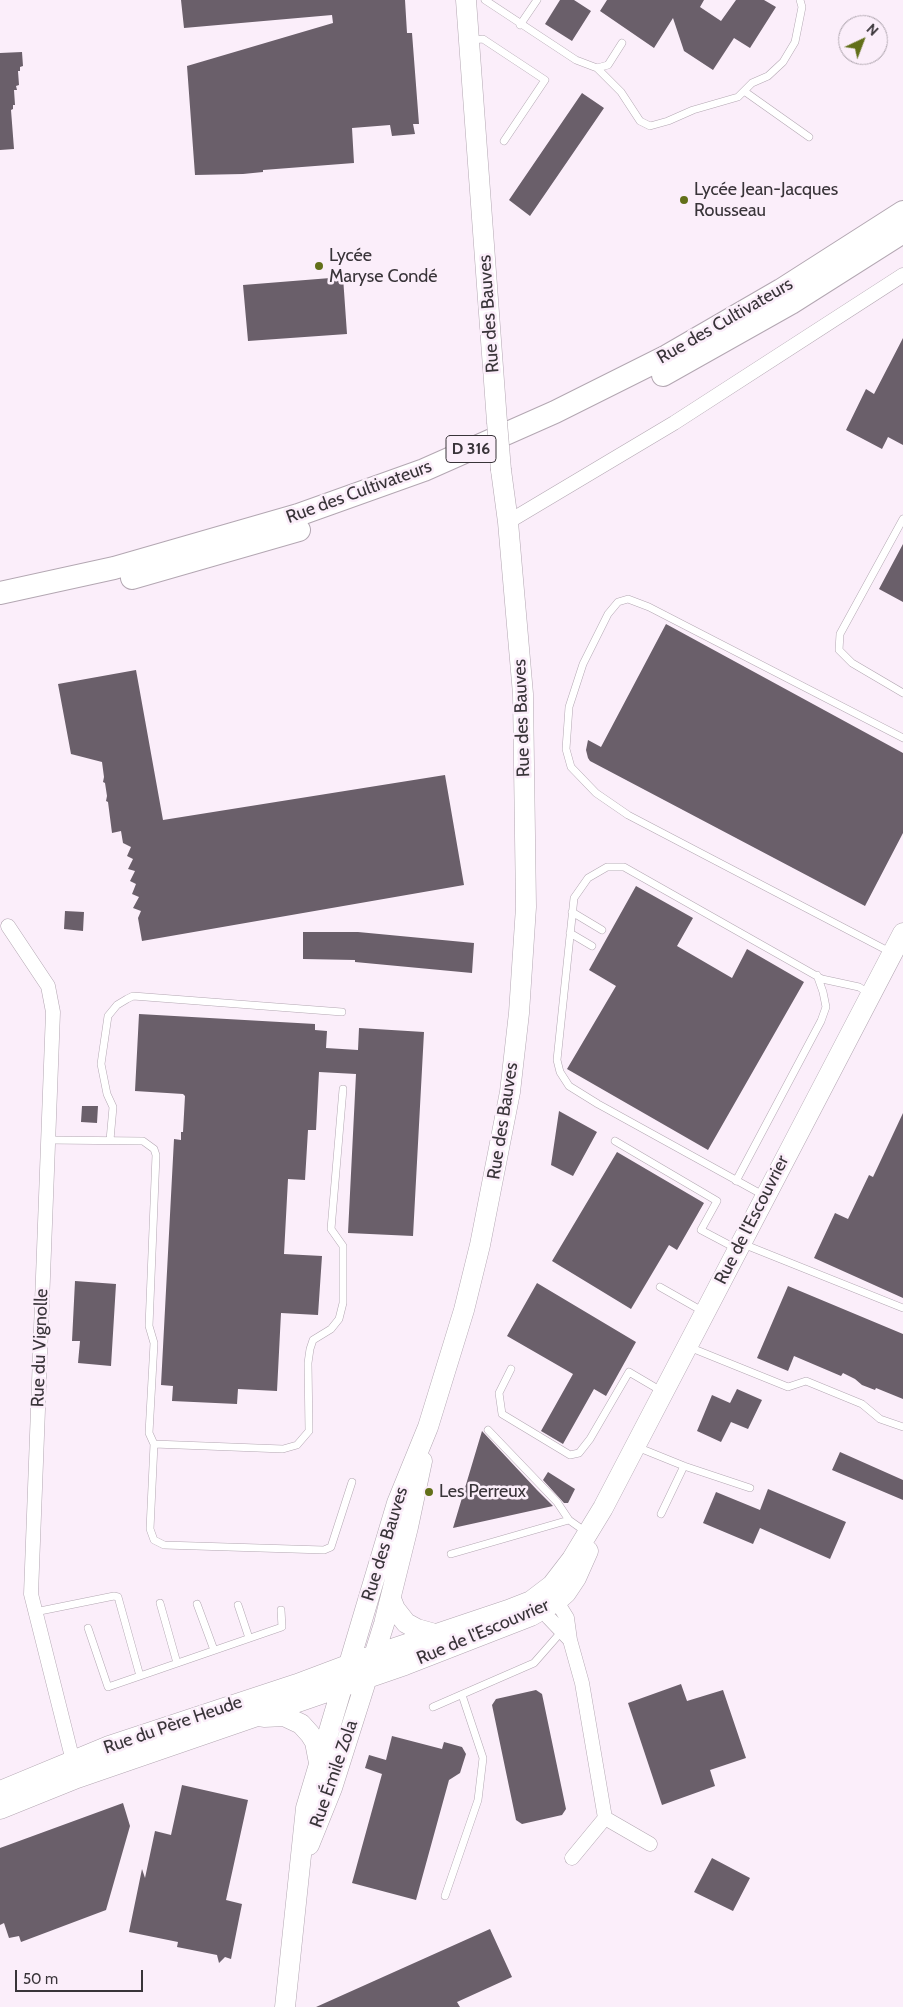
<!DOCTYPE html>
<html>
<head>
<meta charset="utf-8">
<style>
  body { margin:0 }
  #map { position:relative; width:903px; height:2007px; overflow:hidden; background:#fbeefa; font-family:Cabin,sans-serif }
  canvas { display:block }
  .north { position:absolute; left:838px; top:15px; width:50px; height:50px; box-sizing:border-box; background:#fbeefa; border:1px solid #ada4ad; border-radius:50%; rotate:43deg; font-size:14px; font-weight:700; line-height:20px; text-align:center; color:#393439 }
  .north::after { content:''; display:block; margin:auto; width:18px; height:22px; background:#626f19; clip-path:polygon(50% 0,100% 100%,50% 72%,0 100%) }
  .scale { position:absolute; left:15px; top:1970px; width:128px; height:22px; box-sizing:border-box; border:2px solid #393439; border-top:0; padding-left:6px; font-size:15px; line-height:18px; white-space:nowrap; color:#393439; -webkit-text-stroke:4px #fbeefa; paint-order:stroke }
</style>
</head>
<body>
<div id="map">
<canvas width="903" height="2007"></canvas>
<div class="north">N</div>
<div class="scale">50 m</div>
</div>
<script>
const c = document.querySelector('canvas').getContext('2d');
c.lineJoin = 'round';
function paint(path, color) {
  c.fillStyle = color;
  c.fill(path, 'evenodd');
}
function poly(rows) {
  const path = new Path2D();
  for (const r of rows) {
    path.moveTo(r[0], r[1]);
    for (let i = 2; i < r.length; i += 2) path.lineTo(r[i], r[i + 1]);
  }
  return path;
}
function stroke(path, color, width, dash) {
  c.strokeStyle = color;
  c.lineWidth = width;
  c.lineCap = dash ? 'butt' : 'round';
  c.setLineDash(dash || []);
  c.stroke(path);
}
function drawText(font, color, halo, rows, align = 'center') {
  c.font = font + ' Cabin,sans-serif';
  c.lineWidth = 5;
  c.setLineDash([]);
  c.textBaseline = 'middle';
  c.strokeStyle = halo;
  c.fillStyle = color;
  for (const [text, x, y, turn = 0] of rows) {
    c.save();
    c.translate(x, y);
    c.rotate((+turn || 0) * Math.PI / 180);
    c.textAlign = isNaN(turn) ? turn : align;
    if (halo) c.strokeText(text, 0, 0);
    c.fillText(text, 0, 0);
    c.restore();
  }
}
const building = poly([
  [181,0,405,0,407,33,412,33,419,124,413,124,415,134,392,136,390,125,352,128,354,163,263,170,263,172,243,174,195,175,187,66,333,23,332,15,184,28],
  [560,0,574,0,591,11,572,41,545,24],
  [607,0,704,0,700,7,721,21,736,0,764,0,776,7,750,48,734,38,713,70,684,51,673,18,654,48,600,11],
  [22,52,23,66,20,67,20,71,18,71,19,85,16,86,17,90,14,90,15,105,13,105,13,109,11,110,14,149,0,150,0,53],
  [582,93,604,108,530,216,509,200],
  [343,277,347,334,248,341,243,285],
  [903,338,903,445,888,437,882,449,846,430,866,389,874,394],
  [903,544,903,602,879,589],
  [666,624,903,753,903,833,865,906,590,761,588,758,586,750,588,740,601,747],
  [136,670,163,820,445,775,464,885,142,941,138,918,141,911,133,908,139,897,132,894,136,884,130,881,135,871,128,869,133,859,127,856,131,847,123,843,121,831,112,833,108,802,106,801,107,796,105,783,103,782,104,777,102,762,71,754,58,684],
  [636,886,693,918,677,946,732,978,747,949,804,982,708,1150,567,1069,616,986,589,970],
  [65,911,84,912,83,931,64,929],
  [303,932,358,932,474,943,472,973,355,962,355,960,303,959],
  [139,1014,315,1024,315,1030,327,1031,326,1048,358,1050,359,1028,424,1032,413,1236,348,1233,356,1074,319,1072,316,1130,308,1130,305,1180,288,1179,284,1254,322,1256,318,1315,281,1313,277,1391,238,1389,237,1404,172,1401,173,1386,161,1385,174,1139,181,1140,181,1132,183,1132,185,1096,183,1094,135,1091],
  [82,1106,98,1106,97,1123,81,1122],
  [559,1111,597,1132,573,1176,551,1165],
  [903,1113,903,1298,814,1258,835,1213,848,1219,869,1175,873,1177],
  [617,1152,704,1203,677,1250,669,1245,631,1309,552,1261],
  [75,1281,116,1284,111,1366,78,1363,80,1341,72,1341],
  [537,1283,636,1342,606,1396,594,1389,563,1444,541,1431,573,1374,507,1336],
  [788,1286,903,1334,903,1399,876,1388,875,1390,862,1385,855,1379,843,1373,841,1376,794,1356,788,1371,757,1358],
  [737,1389,762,1400,748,1429,731,1422,721,1442,697,1431,712,1395,730,1403],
  [482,1431,537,1490,553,1506,453,1528],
  [840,1452,903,1480,903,1500,832,1470],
  [548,1472,575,1489,568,1503,564,1503,543,1480],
  [768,1489,846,1522,830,1559,760,1528,753,1544,703,1523,716,1492,760,1510],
  [681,1684,687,1701,723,1690,746,1758,710,1770,715,1786,662,1805,628,1703],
  [536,1690,542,1694,566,1809,562,1815,522,1824,516,1820,492,1705,496,1699],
  [392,1736,442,1749,444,1742,462,1747,466,1754,460,1773,449,1780,416,1900,352,1883,382,1774,365,1768,369,1755,386,1760],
  [182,1785,248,1800,226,1900,242,1904,231,1959,225,1957,219,1963,217,1955,177,1947,178,1942,129,1932,142,1869,145,1878,155,1831,171,1835],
  [123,1803,130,1826,106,1910,21,1942,19,1936,9,1938,4,1923,0,1925,0,1848],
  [712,1858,750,1878,733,1911,694,1892],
  [490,1929,512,1977,457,2002,460,2007,316,2007]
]);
const lane = poly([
  [485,0,576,60,597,68,608,65,622,43],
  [520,25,537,0],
  [471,40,483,39,545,80,504,141],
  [597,68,621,92,640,121,650,126,668,121,693,110,738,97,752,83,768,76,783,62,795,42,802,7,800,0],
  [744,91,809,137],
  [903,519,840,634,839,650,852,663,903,693],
  [572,912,602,930],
  [570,933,592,946],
  [892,953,628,815,596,793,571,767,566,749,569,707,583,664,608,614,618,602,628,599,649,607,903,738],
  [48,1140,143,1141,154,1149,156,1155,149,1326,154,1343,149,1433,154,1444,150,1529,154,1540,164,1545,324,1550,331,1547,352,1482],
  [110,1140,113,1107,107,1094,101,1064,108,1016,117,1005,127,999,133,996,342,1012],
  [615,1141,717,1201,701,1230,737,1249],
  [736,1181,821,1021,826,1007,823,992,817,975],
  [763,1195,598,1104,569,1086,560,1072,557,1060,574,898,588,878,607,867,624,867,822,979,859,987,870,994],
  [743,1244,903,1308],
  [660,1287,704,1312],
  [689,1347,788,1387,806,1381,862,1404,880,1419,903,1427],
  [511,1369,499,1393,502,1414,570,1455,579,1453,590,1439,629,1372,663,1392],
  [488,1430,557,1502,569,1520],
  [154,1444,283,1449,297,1445,309,1431,308,1363,310,1349,313,1340,331,1329,339,1319,343,1303,343,1246,331,1229,343,1089],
  [637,1447,684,1466,750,1488],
  [661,1514,684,1466],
  [451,1554,569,1520,586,1532],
  [160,1603,177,1663],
  [197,1604,214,1650],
  [238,1605,249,1638],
  [35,1612,114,1596,118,1597,140,1676,282,1627,281,1610],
  [88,1628,108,1687,140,1676],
  [433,1707,534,1663,562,1631],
  [445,1896,478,1800,483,1758,462,1695]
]);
const street = poly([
  [508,522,674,423,903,275],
  [8,926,48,986,53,1012,31,1594,75,1769],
  [552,1594,567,1618,570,1640,582,1683,605,1818,650,1844],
  [539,1603,549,1618,570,1640],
  [572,1858,605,1818]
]);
const secondary = poly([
  [466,0,497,422],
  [391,1599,395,1609,406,1623,417,1629,435,1634],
  [264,1717,284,1716,301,1724,310,1734,315,1742,319,1763],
  [0,1791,109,1746,297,1684,374,1655,508,1610,531,1601,552,1585,572,1559,603,1508,903,933],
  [0,1809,77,1778,405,1665,531,1616,557,1601,566,1593,576,1578,588,1551],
  [309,1845,332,1788,384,1624,408,1527,422,1461],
  [285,2007,306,1808,397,1503,428,1427,464,1310,480,1245,510,1092,519,1013,526,907,523,694,508,522,501,470]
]);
const primary = poly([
  [663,375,791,303,903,232],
  [132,578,299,530],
  [0,593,114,568,298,515,424,470,555,412,667,356,781,290,903,212]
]);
const secondaryBridge = poly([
  [497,422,501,470]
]);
const markers = [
  [684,200,5,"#626f19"],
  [319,266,5,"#626f19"],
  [429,1492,5,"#626f19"]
];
const shields = [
  [471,449,50]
];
const shieldNames = [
  ["D 316",471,449]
];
const poiNames = [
  ["Lycée Jean-Jacques",694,190],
  ["Rousseau",694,211],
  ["Lycée",329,256],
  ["Maryse Condé",329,277],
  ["Les Perreux",439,1492]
];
const streetNames = [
  ["Rue des Bauves",489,314,-94],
  ["Rue des Cultivateurs",725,321,-30],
  ["Rue des Cultivateurs",359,492,-20],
  ["Rue des Bauves",522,718,-92],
  ["Rue des Bauves",503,1121,-81],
  ["Rue de l'Escouvrier",752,1220,-63],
  ["Rue du Vignolle",40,1348,-88],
  ["Rue des Bauves",385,1544,-73],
  ["Rue de l'Escouvrier",483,1632,-23],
  ["Rue du Père Heude",173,1725,-19],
  ["Rue Émile Zola",334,1774,-71]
];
paint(building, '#6a5f6a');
stroke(lane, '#b3a7b2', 8);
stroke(street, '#b3a7b2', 15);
stroke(secondary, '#b3a7b2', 21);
stroke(primary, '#b3a7b2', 24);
stroke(lane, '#fff', 7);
stroke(street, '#fff', 14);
stroke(secondary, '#fff', 20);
stroke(primary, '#fff', 22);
stroke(secondaryBridge, '#b3a7b2', 21, []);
stroke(secondaryBridge, '#fff', 20);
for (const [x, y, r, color] of markers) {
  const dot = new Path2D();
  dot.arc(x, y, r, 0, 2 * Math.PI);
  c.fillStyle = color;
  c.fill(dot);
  stroke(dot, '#fbeefa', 2);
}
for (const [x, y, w] of shields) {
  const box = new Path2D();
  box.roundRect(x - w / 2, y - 13.5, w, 27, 4);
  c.fillStyle = '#fbeefa';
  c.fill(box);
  stroke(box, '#393439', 1);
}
drawText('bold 16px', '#393439', null, shieldNames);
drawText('18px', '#393439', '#fbeefa', poiNames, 'left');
drawText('18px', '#393439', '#fbeefa', streetNames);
</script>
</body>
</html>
